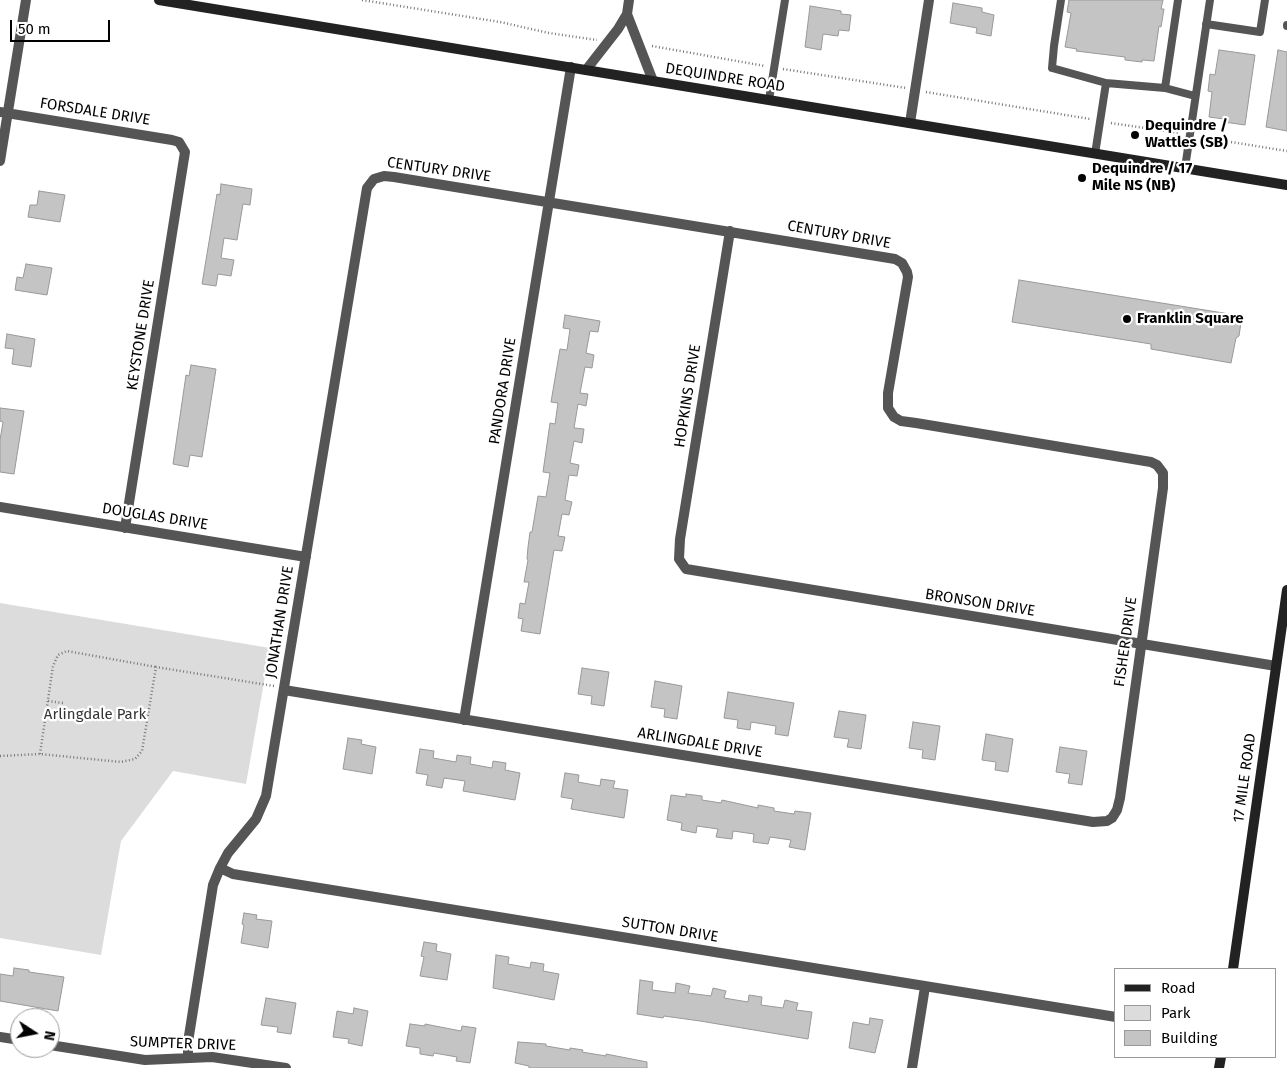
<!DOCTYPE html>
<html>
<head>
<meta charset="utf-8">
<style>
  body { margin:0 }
  #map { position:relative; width:1287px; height:1068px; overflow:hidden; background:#fff; font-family:"Fira Sans",sans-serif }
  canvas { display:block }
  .legend { position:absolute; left:1114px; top:968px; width:162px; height:90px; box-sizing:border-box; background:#fff; border:1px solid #999; margin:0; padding:6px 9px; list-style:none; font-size:15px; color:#000 }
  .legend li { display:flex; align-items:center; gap:10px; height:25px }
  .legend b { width:25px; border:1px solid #999 }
  .north { position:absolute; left:10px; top:1008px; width:50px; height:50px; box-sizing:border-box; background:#fff; border:1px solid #999; border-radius:50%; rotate:101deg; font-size:14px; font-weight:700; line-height:20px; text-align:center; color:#000 }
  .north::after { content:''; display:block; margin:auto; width:18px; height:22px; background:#000; clip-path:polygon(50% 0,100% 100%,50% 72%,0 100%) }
  .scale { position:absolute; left:10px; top:20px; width:100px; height:22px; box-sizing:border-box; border:2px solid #000; border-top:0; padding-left:6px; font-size:15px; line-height:18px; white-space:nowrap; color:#000; -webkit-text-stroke:4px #fff; paint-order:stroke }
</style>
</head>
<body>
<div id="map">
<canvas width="1287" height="1068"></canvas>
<ul class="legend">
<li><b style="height:6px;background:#222"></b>Road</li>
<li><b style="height:14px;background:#dcdcdc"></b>Park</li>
<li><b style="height:14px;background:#c4c4c4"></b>Building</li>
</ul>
<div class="north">N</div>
<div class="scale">50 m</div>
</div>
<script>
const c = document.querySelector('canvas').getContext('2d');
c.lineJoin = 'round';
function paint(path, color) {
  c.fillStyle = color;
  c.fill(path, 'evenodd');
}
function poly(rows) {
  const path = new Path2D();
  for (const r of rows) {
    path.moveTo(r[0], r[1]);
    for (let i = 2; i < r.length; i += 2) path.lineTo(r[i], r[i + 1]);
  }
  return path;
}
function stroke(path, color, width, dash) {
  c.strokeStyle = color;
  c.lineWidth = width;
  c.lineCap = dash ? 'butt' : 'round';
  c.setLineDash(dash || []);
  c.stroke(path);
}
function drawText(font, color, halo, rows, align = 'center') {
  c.font = font + ' "Fira Sans",sans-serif';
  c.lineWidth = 4.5;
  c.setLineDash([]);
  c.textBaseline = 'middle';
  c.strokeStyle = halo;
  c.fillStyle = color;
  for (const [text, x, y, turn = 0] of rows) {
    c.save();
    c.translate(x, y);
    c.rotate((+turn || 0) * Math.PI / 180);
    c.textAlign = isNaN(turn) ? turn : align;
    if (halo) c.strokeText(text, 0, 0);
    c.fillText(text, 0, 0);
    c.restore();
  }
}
const green = poly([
  [0,603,270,648,246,784,173,771,121,841,101,955,0,938]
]);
const building = poly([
  [1069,0,1163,0,1161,9,1164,9,1161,27,1159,26,1154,61,1142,60,1142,62,1125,60,1125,57,1076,51,1077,49,1065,47,1071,13,1067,12,1069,0],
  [953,3,982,8,982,12,994,15,991,36,976,33,977,28,950,23,953,3],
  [810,6,841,11,841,14,851,15,849,31,839,30,838,36,823,34,821,50,805,47,810,6],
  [1219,50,1255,55,1245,125,1224,122,1224,119,1209,117,1212,92,1208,91,1210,74,1215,75,1219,50],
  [1278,50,1287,52,1287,131,1266,127,1278,50],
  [221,184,252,189,250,205,243,204,237,240,224,238,221,258,234,260,231,276,218,274,216,286,202,284,217,194,220,195,221,184],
  [39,191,65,195,60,222,28,217,30,205,37,205,39,191],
  [26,264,52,268,47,295,15,290,17,277,23,278,26,264],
  [1019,280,1242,316,1239,336,1236,338,1231,363,1151,349,1151,344,1012,322,1019,280],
  [565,315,600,321,598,332,590,331,586,353,594,355,592,368,585,367,580,393,588,394,586,406,578,404,574,428,584,429,582,443,574,441,570,463,579,465,577,476,569,475,565,500,572,502,569,515,562,514,558,536,565,537,562,551,554,550,540,634,521,631,523,619,518,618,520,603,525,604,529,582,524,582,528,560,527,559,528,547,530,532,532,532,538,496,546,497,550,473,543,472,550,423,555,424,558,403,551,402,560,349,567,350,570,329,563,328,565,315],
  [7,334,35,339,31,367,12,364,14,349,5,348,7,334],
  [191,365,216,369,202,457,190,455,188,467,173,464,186,375,189,376,191,365],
  [0,408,24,411,14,474,0,472,0,440,3,422,0,421,0,408],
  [582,668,609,672,604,706,591,704,592,696,578,694,582,668],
  [655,681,682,686,677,719,664,717,665,709,651,707,655,681],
  [728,692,794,703,788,736,775,734,776,726,751,722,750,730,737,728,738,720,724,718,728,692],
  [839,711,866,715,861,749,847,747,849,739,834,737,839,711],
  [913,722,940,726,935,760,922,758,923,750,909,748,913,722],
  [986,734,1013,739,1008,772,995,770,996,762,982,760,986,734],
  [348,738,362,740,361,744,376,747,372,774,343,769,348,738],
  [1060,747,1087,751,1082,785,1068,783,1070,774,1056,772,1060,747],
  [420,749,434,751,433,758,456,762,457,755,471,757,470,764,492,768,493,761,506,763,505,770,520,773,515,800,463,791,465,781,444,778,442,788,426,785,428,775,416,773,420,749],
  [565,773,579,775,578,782,600,786,601,779,615,781,613,788,628,790,624,818,571,809,573,799,561,797,565,773],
  [686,794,702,796,702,800,721,803,722,800,758,808,758,805,774,808,774,811,794,814,795,811,811,813,805,850,789,847,791,840,770,837,768,844,753,842,754,834,733,831,732,839,716,837,718,829,697,826,696,833,681,830,682,823,667,820,671,795,686,797,686,794],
  [244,913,257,915,256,919,272,921,268,948,241,943,244,925,242,924,244,913],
  [424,942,437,944,436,951,451,954,447,980,420,976,424,957,421,956,424,942],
  [496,955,509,957,508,964,530,968,531,962,544,964,543,971,559,974,554,1000,493,988,496,955],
  [14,968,29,970,29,972,64,977,58,1011,0,1001,0,974,13,976,14,968],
  [640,980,653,982,652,990,675,993,676,983,690,986,688,993,711,996,713,988,726,991,724,998,748,1002,749,995,762,997,761,1005,783,1008,785,1000,798,1003,796,1010,812,1012,808,1039,700,1021,664,1016,663,1018,637,1014,640,980],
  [266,998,296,1003,291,1034,277,1032,278,1027,261,1025,266,998],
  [354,1008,368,1011,362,1046,348,1043,349,1039,333,1037,337,1011,353,1014,354,1008],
  [870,1018,883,1020,875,1053,849,1048,853,1022,869,1025,870,1018],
  [410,1024,425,1026,425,1024,461,1031,462,1026,476,1028,470,1063,456,1061,457,1057,434,1053,433,1056,420,1054,420,1048,406,1046,410,1024],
  [518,1042,546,1044,546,1046,570,1050,570,1048,583,1050,582,1052,606,1056,606,1054,647,1062,647,1068,529,1068,529,1066,515,1063,518,1042]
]);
const path = poly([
  [362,0,500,22,549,33,597,40],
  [652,46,765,66],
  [783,69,906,88],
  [926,92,1090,119],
  [1111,123,1179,133],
  [1200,137,1287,151],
  [48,701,63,703],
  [40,754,53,666,58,655,67,651,156,667],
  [0,756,40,754,121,762,135,759,142,751,156,667,274,686]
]);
const lane = poly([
  [1061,0,1054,46,1052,68,1106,83,1165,88,1178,0],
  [1206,24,1260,32,1265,0],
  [1287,25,1287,26],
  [1165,88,1195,96],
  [769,100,785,0],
  [1095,154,1106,83],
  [1185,168,1210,0]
]);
const street = poly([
  [627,14,653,81],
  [586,70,618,29,627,14,629,0],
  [0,112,172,140,179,142,185,152,125,528],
  [910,123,929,0],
  [0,161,26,0],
  [730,231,680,539,679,559,686,569,1276,666],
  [0,507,306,557],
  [464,720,571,67],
  [220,868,233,874,1116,1017],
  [0,1037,20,1040],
  [50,1045,145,1060,212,1057,286,1068],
  [188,1058,188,1042,213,885,220,868,228,853,256,819,266,796,367,188,374,179,384,176,394,177,895,259,902,263,907,272,908,277,888,393,888,408,894,417,901,421,916,423,1151,462,1157,465,1163,473,1163,488,1120,798,1117,810,1112,818,1107,821,1093,822,284,690],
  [912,1068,925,987]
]);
const secondary = poly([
  [159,0,1287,185],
  [1233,969,1287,590],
  [1219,1068,1221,1057]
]);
const markers = [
  [1135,135,5,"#000"],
  [1082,178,5,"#000"],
  [1127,319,5,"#000"]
];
const streetNames = [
  ["DEQUINDRE ROAD",725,78,9],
  ["FORSDALE DRIVE",95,112,9],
  ["CENTURY DRIVE",439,170,8],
  ["CENTURY DRIVE",839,235,10],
  ["KEYSTONE DRIVE",141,335,-81],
  ["PANDORA DRIVE",503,391,-81],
  ["HOPKINS DRIVE",688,396,-81],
  ["DOUGLAS DRIVE",155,517,9],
  ["BRONSON DRIVE",980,603,9],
  ["JONATHAN DRIVE",280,622,-81],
  ["FISHER DRIVE",1126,642,-82],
  ["ARLINGDALE DRIVE",700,743,9],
  ["17 MILE ROAD",1245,778,-82],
  ["SUTTON DRIVE",670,930,9],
  ["SUMPTER DRIVE",183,1044,2]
];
const poiNames = [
  ["Dequindre /",1145,126],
  ["Wattles (SB)",1145,143],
  ["Dequindre / 17",1092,169],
  ["Mile NS (NB)",1092,186],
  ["Franklin Square",1137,319]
];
const parkNames = [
  ["Arlingdale Park",95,715]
];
paint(green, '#dcdcdc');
paint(building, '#c4c4c4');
stroke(building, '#999', 1);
stroke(path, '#777', 2.5, [1, 2.5]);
stroke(lane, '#555', 8);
stroke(street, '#555', 10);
stroke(secondary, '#222', 10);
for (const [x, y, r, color] of markers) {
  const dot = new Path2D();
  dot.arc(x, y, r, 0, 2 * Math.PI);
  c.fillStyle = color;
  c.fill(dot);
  stroke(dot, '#fff', 2);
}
drawText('15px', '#000', '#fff', streetNames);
drawText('bold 15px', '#000', '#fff', poiNames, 'left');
drawText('15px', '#333', '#fff', parkNames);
</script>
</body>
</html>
